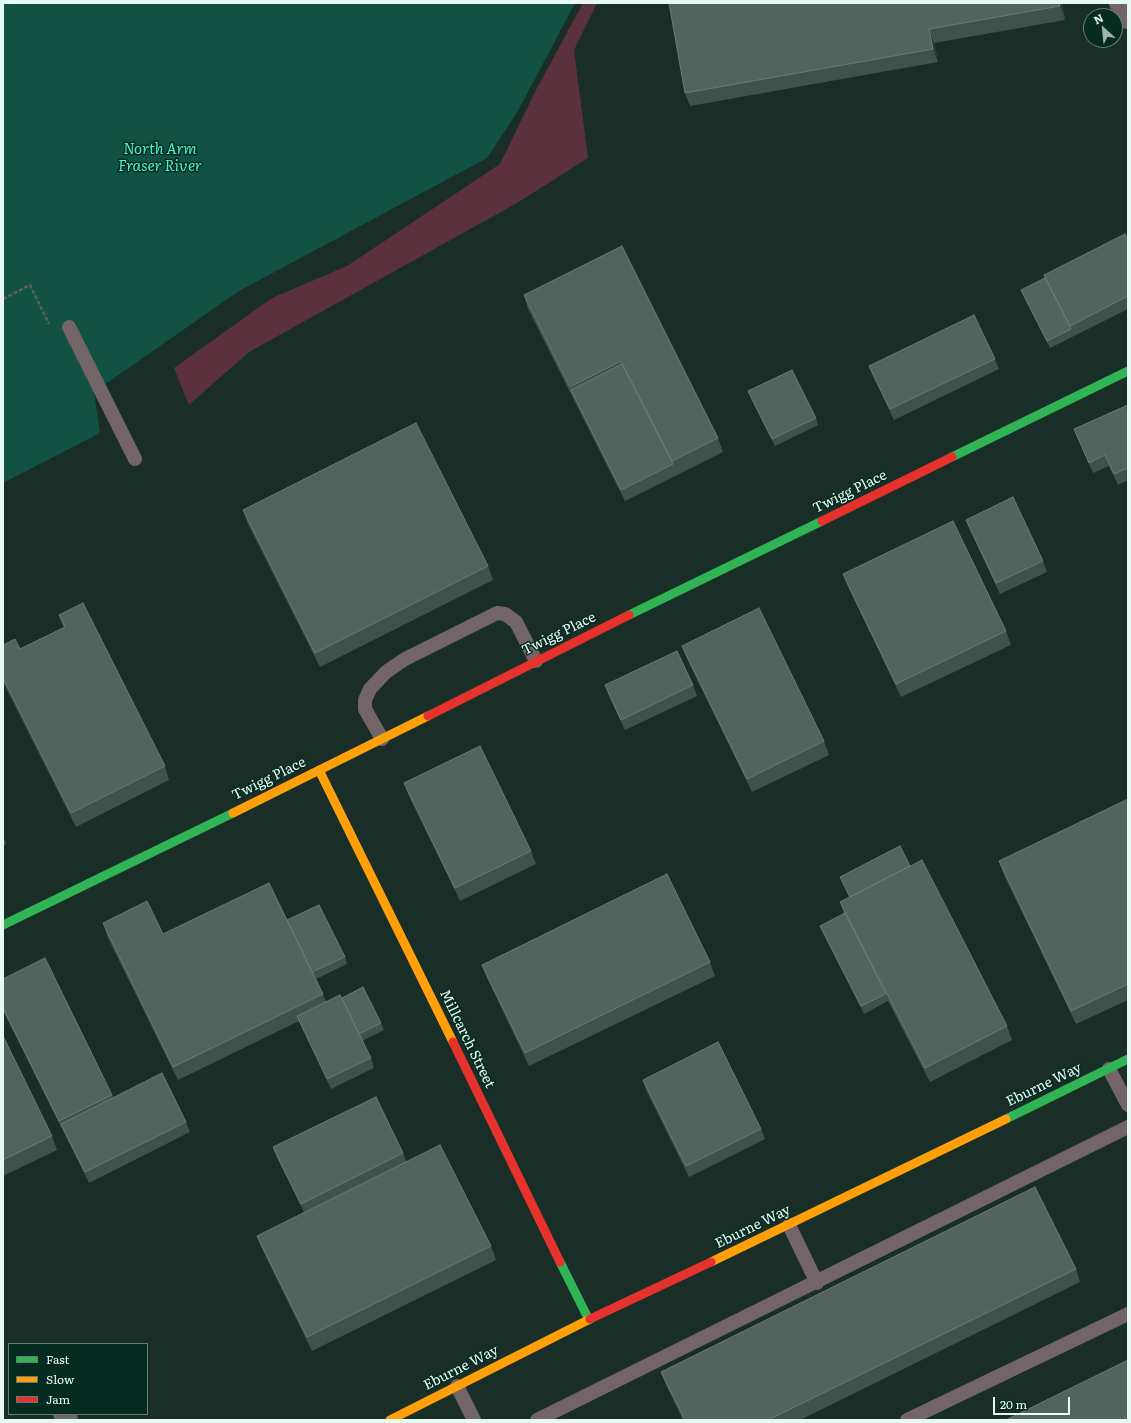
<!DOCTYPE html>
<html>
<head>
<meta charset="utf-8">
<style>
  body { margin:0 }
  #map { position:relative; width:1131px; height:1423px; overflow:hidden; background:#1a2e28; font-family:Literata,serif }
  canvas { display:block }
  .frame { position:absolute; inset:0; border:4px solid #e6faf3; pointer-events:none }
  .legend { position:absolute; left:8px; top:1343px; width:140px; height:72px; box-sizing:border-box; background:#062c22; border:1px solid #607e76; margin:0; padding:5px 7px; list-style:none; font-size:12px; color:#e6faf3 }
  .legend li { display:flex; align-items:center; gap:8px; height:20px }
  .legend b { width:20px; border:1px solid #607e76 }
  .north { position:absolute; left:1083px; top:8px; width:40px; height:40px; box-sizing:border-box; background:#062c22; border:1px solid #607e76; border-radius:50%; rotate:333deg; font-size:11px; font-weight:700; line-height:16px; text-align:center; color:#e6faf3 }
  .north::after { content:''; display:block; margin:auto; width:14px; height:18px; background:#9fb3ac; clip-path:polygon(50% 0,100% 100%,50% 72%,0 100%) }
  .scale { position:absolute; left:993px; top:1397px; width:77px; height:18px; box-sizing:border-box; border:2px solid #e6faf3; border-top:0; padding-left:5px; font-size:12px; line-height:14px; white-space:nowrap; color:#e6faf3; -webkit-text-stroke:3px #062c22; paint-order:stroke }
</style>
</head>
<body>
<div id="map">
<canvas width="1131" height="1423"></canvas>
<div class="frame"></div>
<ul class="legend">
<li><b style="height:5px;background:#30b455"></b>Fast</li>
<li><b style="height:5px;background:#ff9f0a"></b>Slow</li>
<li><b style="height:5px;background:#e5322d"></b>Jam</li>
</ul>
<div class="north">N</div>
<div class="scale">20 m</div>
</div>
<script>
const c = document.querySelector('canvas').getContext('2d');
c.lineJoin = 'round';
function paint(path, color) {
  c.fillStyle = color;
  c.fill(path, 'evenodd');
}
function poly(rows) {
  const path = new Path2D();
  for (const r of rows) {
    path.moveTo(r[0], r[1]);
    for (let i = 2; i < r.length; i += 2) path.lineTo(r[i], r[i + 1]);
  }
  return path;
}
function stroke(path, color, width, dash) {
  c.strokeStyle = color;
  c.lineWidth = width;
  c.lineCap = dash ? 'butt' : 'round';
  c.setLineDash(dash || []);
  c.stroke(path);
}
function drawText(font, color, halo, rows, align = 'center') {
  c.font = font + ' Literata,serif';
  c.lineWidth = 3;
  c.setLineDash([]);
  c.textBaseline = 'middle';
  c.strokeStyle = halo;
  c.fillStyle = color;
  for (const [text, x, y, turn = 0] of rows) {
    c.save();
    c.translate(x, y);
    c.rotate((+turn || 0) * Math.PI / 180);
    c.textAlign = isNaN(turn) ? turn : align;
    if (halo) c.strokeText(text, 0, 0);
    c.fillText(text, 0, 0);
    c.restore();
  }
}
const green = poly([
  [583,3,597,3,574,50,588,158,517,203,249,352,189,405,174,368,272,298,347,266,500,164,536,90]
]);
const water = poly([
  [3,3,575,3,518,111,487,158,239,291,94,392,100,433,3,483]
]);
const path = poly([
  [3,299,30,285,49,324]
]);
const lane = poly([
  [69,327,135,459],
  [382,739,365,709,365,700,370,689,386,672,405,659,497,613,505,614,516,622,536,661],
  [1109,1069,1128,1105],
  [789,1225,817,1283],
  [457,1386,474,1420],
  [537,1420,1128,1127],
  [907,1420,1128,1314]
]);
const street = poly([
  [1120,3,1128,18],
  [64,1414,67,1420]
]);
const fast = poly([
  [952,457,1128,371],
  [629,615,822,521],
  [3,925,233,813],
  [1006,1119,1128,1059],
  [560,1262,589,1320]
]);
const slow = poly([
  [319,770,453,1042],
  [233,813,428,716],
  [711,1262,1006,1119],
  [390,1420,590,1319]
]);
const jam = poly([
  [822,521,952,457],
  [428,716,629,615],
  [453,1042,560,1262],
  [590,1319,711,1262]
]);
const wall = poly([
  [669,3,1062,3,1065,20,934,43,938,62,690,106,685,93],
  [1128,236,1128,309,1050,348,1024,297,1021,290,1045,278,1044,275],
  [622,246,718,438,723,452,625,501,528,309,524,295],
  [995,359,999,369,894,420,873,376,869,366],
  [748,391,816,418,818,425,775,446,751,398],
  [1128,405,1128,480,1118,485,1109,466,1093,473,1078,439,1074,429],
  [243,510,488,566,493,580,320,667,248,524],
  [966,520,1043,561,1047,572,1000,594,970,530],
  [843,574,1006,631,1011,645,901,697,848,587],
  [59,615,165,766,169,780,76,827,3,682,3,645,20,649,64,628],
  [682,646,824,741,829,755,752,792,687,659],
  [605,685,693,685,697,696,625,730,609,696],
  [404,783,531,851,536,864,460,901,409,796],
  [1128,800,1128,1000,1076,1024,1004,875,999,861],
  [3,835,6,844,3,846],
  [910,866,1007,1026,1012,1040,930,1082,888,1001,864,1014,823,933,820,926,844,914,840,902,849,897,843,884,840,877],
  [287,920,345,957,347,964,316,979,323,994,326,1002,342,998,381,1023,384,1030,362,1041,371,1058,374,1068,331,1089,299,1021,178,1080,107,936,103,923,163,934],
  [710,962,715,976,529,1066,487,978,482,965],
  [3,979,112,1095,114,1098,186,1122,190,1132,89,1183,3,1011],
  [3,1036,52,1136,57,1150,3,1176],
  [643,1080,761,1129,765,1139,689,1177,646,1090],
  [273,1147,403,1153,406,1161,491,1246,496,1260,312,1351,262,1249,257,1236,304,1212,277,1158],
  [1076,1269,1080,1282,800,1420,683,1420,666,1385,661,1372]
]);
const shadedWall = poly([
  [1059,3,1062,3,1065,20,1060,6],
  [929,29,934,43,938,62,933,49]
]);
const building = poly([
  [669,3,1059,3,1060,6,929,29,933,49,685,93,669,3],
  [1125,234,1128,240,1128,296,1070,326,1044,275,1125,234],
  [622,246,718,438,672,461,621,361,570,387,524,295,622,246],
  [1045,278,1071,329,1047,341,1021,290,1045,278],
  [974,315,995,359,890,409,869,366,974,315],
  [622,364,673,464,621,490,571,390,622,364],
  [792,370,816,418,772,439,748,391,792,370],
  [1128,405,1128,468,1114,474,1105,455,1089,463,1074,429,1128,405],
  [416,423,488,566,315,653,243,510,416,423],
  [1013,497,1043,561,996,583,966,520,1013,497],
  [953,521,1006,631,896,684,843,574,953,521],
  [83,603,165,766,71,813,3,678,3,645,15,639,20,649,65,627,59,615,83,603],
  [759,608,824,741,747,779,682,646,759,608],
  [677,651,693,685,621,720,605,685,677,651],
  [480,746,531,851,455,888,404,783,480,746],
  [1128,799,1128,984,1071,1011,999,861,1128,799],
  [900,846,910,866,850,897,840,877,900,846],
  [922,860,1007,1026,925,1068,840,902,922,860],
  [667,874,710,962,525,1053,482,965,667,874],
  [269,883,323,994,173,1067,103,923,147,901,163,934,269,883],
  [319,905,345,957,312,972,287,920,319,905],
  [845,913,886,994,861,1006,820,926,845,913],
  [45,958,112,1095,59,1121,3,1008,3,979,45,958],
  [363,987,381,1023,359,1034,342,998,363,987],
  [340,995,371,1058,327,1079,297,1016,340,995],
  [3,1036,52,1136,3,1160,3,1036],
  [718,1042,761,1129,686,1166,643,1080,718,1042],
  [162,1073,186,1122,85,1172,61,1124,162,1073],
  [376,1097,403,1153,301,1204,273,1147,376,1097],
  [440,1145,491,1246,307,1337,257,1236,440,1145],
  [1035,1187,1076,1269,768,1420,685,1420,661,1372,1035,1187],
  [1128,1360,1128,1420,1006,1420,1128,1360]
]);
const streetNames = [
  ["Twigg Place",850,492,-26],
  ["Twigg Place",559,634,-26],
  ["Twigg Place",269,779,-26],
  ["Millcarch Street",467,1039,64],
  ["Eburne Way",1044,1085,-26],
  ["Eburne Way",753,1227,-26],
  ["Eburne Way",461,1368,-27]
];
const waterNames = [
  ["North Arm",160,150],
  ["Fraser River",160,167]
];
paint(green, '#5b313d');
paint(water, '#115242');
stroke(path, '#605f5f', 2.5, [4, 2]);
stroke(lane, '#726467', 14);
stroke(street, '#726467', 22);
stroke(fast, '#30b455', 9);
stroke(slow, '#ff9f0a', 9);
stroke(jam, '#e5322d', 9);
paint(wall, '#41524d');
paint(shadedWall, '#2a3c36');
paint(building, '#53645e');
stroke(building, '#6a7b76', 1);
drawText('14px', '#e6faf3', '#062c22', streetNames);
drawText('italic 15px', '#48f3c9', '#062c22', waterNames);
</script>
</body>
</html>
